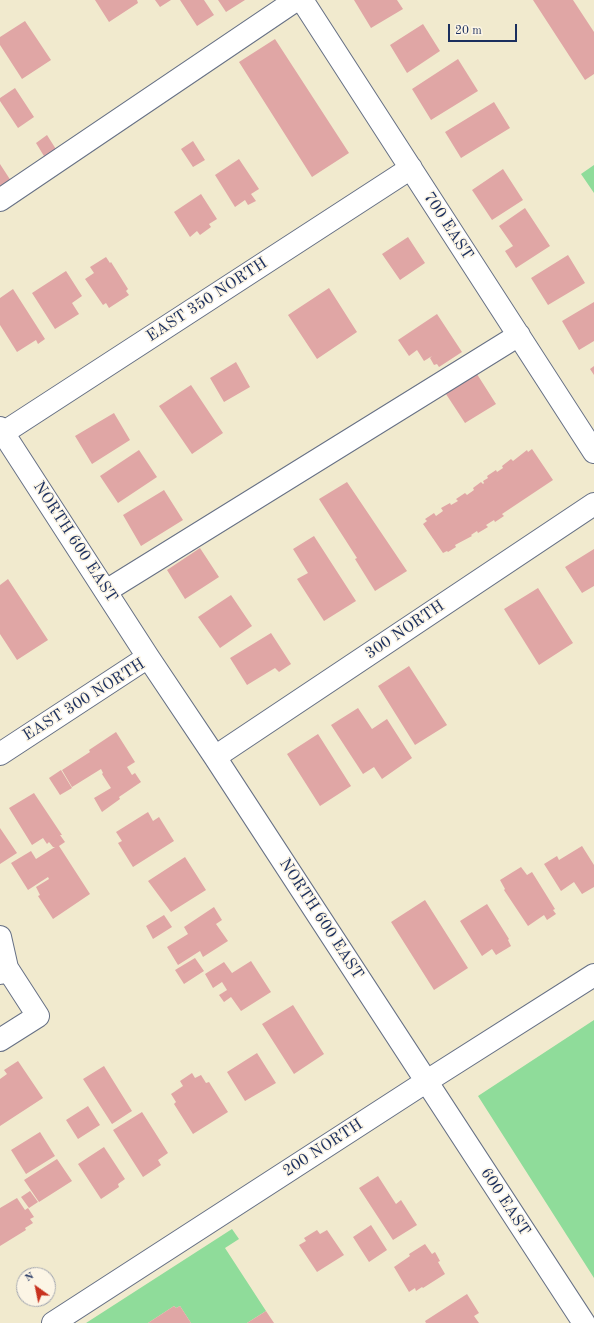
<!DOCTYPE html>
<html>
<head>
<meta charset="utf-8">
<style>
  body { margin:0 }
  #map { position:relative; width:594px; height:1323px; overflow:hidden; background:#f1eace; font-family:"Old Standard TT",serif }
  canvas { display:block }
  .north { position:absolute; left:16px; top:1267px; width:40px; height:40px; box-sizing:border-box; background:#fcf5e5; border:1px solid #a2a6af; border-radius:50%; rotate:327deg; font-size:11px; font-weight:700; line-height:16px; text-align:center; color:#1b2f5e }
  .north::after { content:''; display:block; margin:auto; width:14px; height:18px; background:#c8321e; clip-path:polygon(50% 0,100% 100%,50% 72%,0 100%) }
  .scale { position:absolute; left:448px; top:24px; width:69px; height:18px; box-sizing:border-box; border:2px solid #1b2f5e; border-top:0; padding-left:5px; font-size:12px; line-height:14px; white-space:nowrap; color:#1b2f5e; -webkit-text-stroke:3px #fcf5e5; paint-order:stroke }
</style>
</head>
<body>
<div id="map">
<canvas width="594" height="1323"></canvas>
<div class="north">N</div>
<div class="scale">20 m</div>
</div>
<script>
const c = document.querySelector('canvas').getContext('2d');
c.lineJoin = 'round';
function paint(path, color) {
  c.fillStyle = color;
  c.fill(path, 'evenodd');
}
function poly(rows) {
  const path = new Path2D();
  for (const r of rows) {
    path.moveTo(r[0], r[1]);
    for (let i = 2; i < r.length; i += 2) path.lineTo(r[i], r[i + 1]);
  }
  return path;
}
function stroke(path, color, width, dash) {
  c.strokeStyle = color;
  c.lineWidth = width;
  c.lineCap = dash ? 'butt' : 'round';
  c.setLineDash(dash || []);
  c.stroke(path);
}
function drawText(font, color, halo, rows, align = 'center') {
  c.font = font + ' "Old Standard TT",serif';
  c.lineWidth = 3;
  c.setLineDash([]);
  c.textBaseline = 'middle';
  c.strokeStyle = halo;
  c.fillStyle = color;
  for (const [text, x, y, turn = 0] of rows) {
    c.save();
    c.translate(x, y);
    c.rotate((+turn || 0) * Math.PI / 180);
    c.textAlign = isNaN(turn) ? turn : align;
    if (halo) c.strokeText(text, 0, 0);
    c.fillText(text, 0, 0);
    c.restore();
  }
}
const green = poly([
  [594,165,594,193,581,174],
  [594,1020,594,1278,478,1096],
  [232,1229,239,1239,225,1248,266,1311,247,1323,191,1323,180,1306,176,1308,174,1306,148,1323,86,1323]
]);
const building = poly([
  [95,0,137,0,138,3,109,22],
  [155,0,171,0,160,7],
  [180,0,204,0,214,15,197,26],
  [218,0,245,0,226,12],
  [354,0,397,0,403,9,371,28],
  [533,0,573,0,594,32,594,74,585,80],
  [25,21,51,60,22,79,0,45,0,37],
  [423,24,440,51,407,73,390,45],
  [275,39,349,153,312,177,239,62],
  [458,59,478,91,431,120,412,89],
  [15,88,34,117,18,128,0,101,0,98],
  [494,102,510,128,461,158,445,132],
  [47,135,59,154,47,161,36,143],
  [193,141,205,160,193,167,181,149],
  [239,159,259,189,251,194,256,201,248,205,245,200,235,207,215,175],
  [0,164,13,184,0,192],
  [503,169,523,200,492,220,472,190],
  [201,194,217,219,209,224,211,227,200,235,197,231,190,237,174,212],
  [525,208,550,246,516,268,505,251,513,246,499,226],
  [408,237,425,263,400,280,382,254],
  [568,255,585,283,548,305,531,278],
  [106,257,110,263,111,262,128,289,126,291,129,295,109,308,106,303,103,305,85,279,94,273,90,267],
  [66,271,82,296,72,303,79,314,55,329,32,293],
  [329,288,357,332,317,359,288,315],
  [13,289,45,339,38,344,36,340,17,352,0,325,0,298],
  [594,302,594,341,579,350,562,321],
  [437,314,462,352,439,367,437,364,434,365,430,358,432,356,424,361,417,350,409,356,398,340],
  [236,362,250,387,224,402,210,378],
  [594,366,594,375,590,369],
  [475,371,496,404,465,423,444,391],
  [191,385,223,433,192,454,159,406],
  [114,413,130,440,92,464,75,436],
  [532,449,553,480,502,514,504,516,495,522,494,520,486,525,488,527,478,533,477,531,471,535,472,536,455,545,456,547,448,552,447,551,443,553,423,524,427,521,425,519,434,513,436,516,443,511,441,508,450,503,451,505,458,501,456,499,465,493,467,495,474,490,473,488,481,482,483,484,484,483,483,481,488,478,487,476,496,470,497,472,503,468,502,466,511,459,513,461,527,450,528,452],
  [139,450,157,477,118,503,100,476],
  [347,482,407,571,375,591,355,559,357,558,319,499],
  [164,490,183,520,141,546,123,515],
  [314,536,356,601,324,621,297,579,308,573,293,549],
  [200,548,219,577,185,599,167,570],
  [594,549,594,586,582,593,565,567],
  [8,579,48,640,17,660,0,634,0,585],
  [538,588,573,643,539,665,504,609],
  [231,595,252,626,220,648,198,617],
  [271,633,291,664,279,672,275,668,247,685,230,658],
  [409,666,447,725,415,745,378,686],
  [358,708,372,729,387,719,412,758,382,779,374,767,363,774,331,725],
  [116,732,135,762,127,767,132,775,135,773,141,782,119,797,120,799,102,812,94,798,111,788,102,774,103,773,101,769,72,787,62,770,90,752,89,750],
  [318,734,351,786,320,806,287,754],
  [61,770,72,788,60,795,49,778],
  [34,793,62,835,60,835,65,842,59,846,90,894,53,919,38,896,40,895,36,887,49,879,48,877,28,890,11,863,31,851,36,859,55,847,53,847,49,842,47,844,43,838,32,845,9,808],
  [148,812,153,821,159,817,174,841,133,867,118,843,122,841,116,832],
  [0,828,17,853,0,864],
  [582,846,594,865,594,887,582,894,574,882,561,891,544,864,557,856,559,860],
  [185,857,206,890,171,912,148,881],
  [521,867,527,875,532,872,555,909,553,910,556,914,547,920,544,915,528,926,504,890,505,889,500,880],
  [425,900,468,968,434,990,391,922],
  [487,904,509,939,508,940,511,946,496,955,492,949,482,956,460,921],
  [214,907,222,920,216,924,228,941,203,957,200,951,178,965,167,947,188,934,184,927],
  [164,915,172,927,153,939,146,926],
  [195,958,204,971,184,984,175,970],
  [251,961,271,992,241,1011,231,997,224,1002,219,995,227,990,222,982,213,988,205,974,224,962,232,973],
  [293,1005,324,1054,294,1074,262,1024],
  [257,1053,276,1083,245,1101,227,1072],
  [18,1061,43,1098,0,1126,0,1079,7,1074,4,1070],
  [104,1066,132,1111,112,1124,83,1079],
  [192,1073,195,1078,201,1075,206,1083,209,1082,228,1112,193,1134,174,1104,176,1102,171,1094,183,1086,180,1081],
  [88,1106,100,1125,78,1139,66,1120],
  [142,1112,168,1153,158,1160,161,1165,143,1177,113,1130],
  [40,1132,55,1156,26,1174,11,1150],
  [104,1147,125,1179,118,1184,119,1187,101,1199,78,1164],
  [57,1159,72,1181,39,1202,24,1180],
  [378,1176,396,1204,401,1200,417,1225,393,1240,359,1188],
  [30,1191,38,1202,29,1208,21,1197],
  [17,1198,25,1210,28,1208,34,1217,30,1219,33,1223,25,1228,26,1230,0,1246,0,1208],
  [371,1225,387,1250,369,1262,353,1237],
  [317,1230,320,1234,327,1230,344,1255,317,1272,299,1245,306,1241,304,1238],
  [425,1244,432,1254,435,1252,440,1261,438,1262,445,1274,423,1288,422,1287,416,1291,415,1288,409,1292,394,1267,410,1256,409,1254],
  [467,1294,479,1313,474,1316,479,1323,426,1323,425,1321],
  [174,1306,176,1308,180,1306,191,1323,148,1323],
  [266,1311,274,1323,247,1323]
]);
const minor = poly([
  [302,0,594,452],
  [0,200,296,0],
  [0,428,148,657,215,757,584,1323],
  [3,433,411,168],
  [106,591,519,335],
  [0,754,148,657],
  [215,757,594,504],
  [0,937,7,968],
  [0,973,7,968,38,1016,0,1040],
  [53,1323,427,1081,594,975]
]);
const streetNames = [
  ["700 EAST",448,226,57],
  ["EAST 350 NORTH",207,300,-33],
  ["NORTH 600 EAST",75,542,57],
  ["300 NORTH",405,630,-34],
  ["EAST 300 NORTH",84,700,-32],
  ["NORTH 600 EAST",321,919,57],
  ["200 NORTH",323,1148,-33],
  ["600 EAST",505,1202,57]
];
paint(green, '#8fdc9a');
paint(building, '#e0a6a5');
stroke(minor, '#667085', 24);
stroke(minor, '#fff', 22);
drawText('16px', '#1b2f5e', '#fcf5e5', streetNames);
</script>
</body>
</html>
